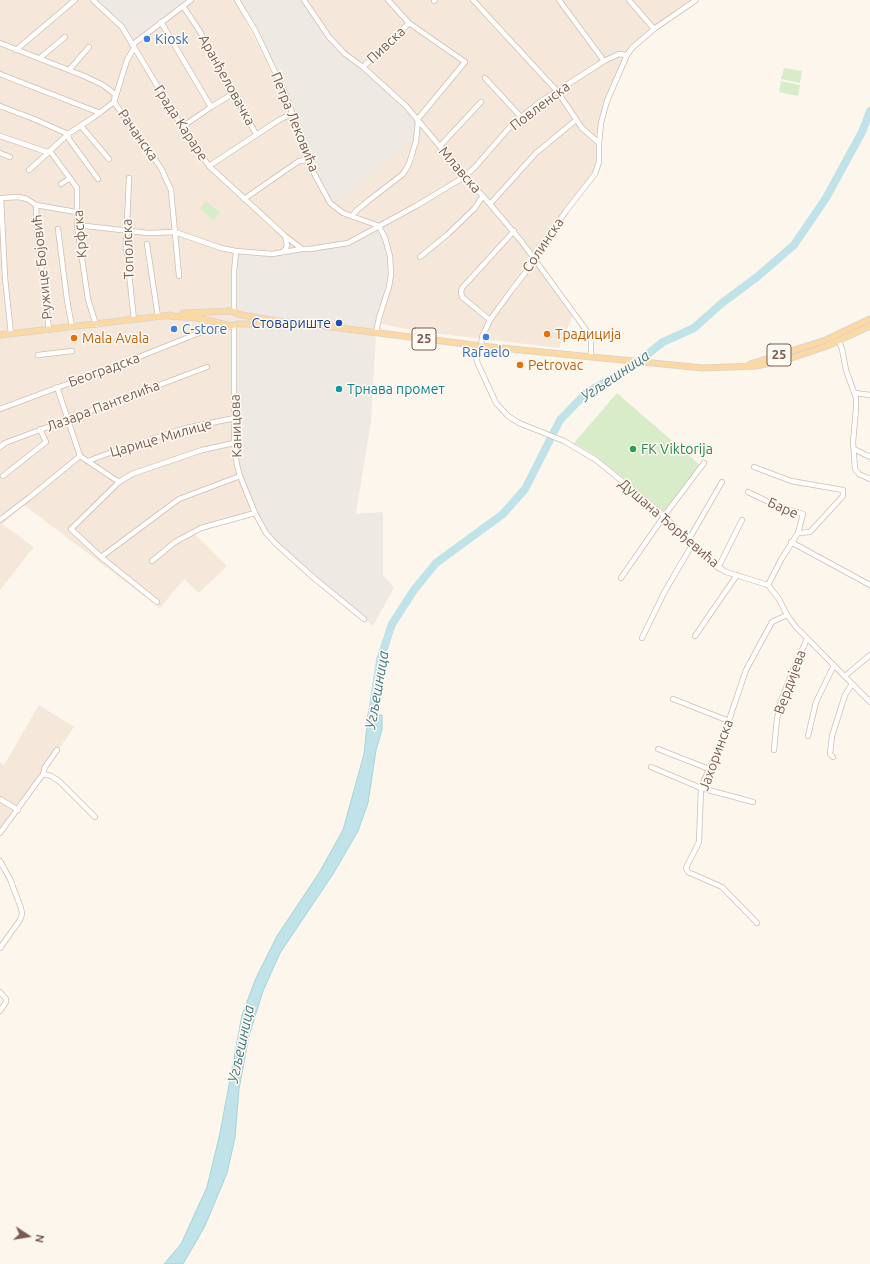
<!DOCTYPE html>
<html>
<head>
<meta charset="utf-8">
<style>
  body { margin:0 }
  #map { position:relative; width:870px; height:1264px; overflow:hidden; background:#fdf6ec; font-family:Ubuntu,sans-serif }
  canvas { display:block }
  .north { position:absolute; left:8px; top:1216px; width:40px; height:40px; -webkit-text-stroke:3px #fffaf3; paint-order:stroke; rotate:102deg; font-size:11px; font-weight:700; line-height:16px; text-align:center; color:#7a5c4d }
  .north::after { content:''; display:block; margin:auto; width:14px; height:18px; background:#7a5c4d; clip-path:polygon(50% 0,100% 100%,50% 72%,0 100%) }
</style>
</head>
<body>
<div id="map">
<canvas width="870" height="1264"></canvas>
<div class="north">N</div>
</div>
<script>
const c = document.querySelector('canvas').getContext('2d');
c.lineJoin = 'round';
function paint(path, color) {
  c.fillStyle = color;
  c.fill(path, 'evenodd');
}
function poly(rows) {
  const path = new Path2D();
  for (const r of rows) {
    path.moveTo(r[0], r[1]);
    for (let i = 2; i < r.length; i += 2) path.lineTo(r[i], r[i + 1]);
  }
  return path;
}
function stroke(path, color, width, dash) {
  c.strokeStyle = color;
  c.lineWidth = width;
  c.lineCap = dash ? 'butt' : 'round';
  c.setLineDash(dash || []);
  c.stroke(path);
}
function drawText(font, color, halo, rows, align = 'center') {
  c.font = font + ' Ubuntu,sans-serif';
  c.lineWidth = 3;
  c.setLineDash([]);
  c.textBaseline = 'middle';
  c.strokeStyle = halo;
  c.fillStyle = color;
  for (const [text, x, y, turn = 0] of rows) {
    c.save();
    c.translate(x, y);
    c.rotate((+turn || 0) * Math.PI / 180);
    c.textAlign = isNaN(turn) ? turn : align;
    if (halo) c.strokeText(text, 0, 0);
    c.fillText(text, 0, 0);
    c.restore();
  }
}
const residential = poly([
  [0,0,235,0,283,94,333,205,362,67,329,37,304,0,691,0,644,37,617,72,600,123,597,163,591,178,532,256,574,313,559,348,416,331,378,323,235,367,232,441,239,475,251,512,191,530,227,566,199,593,184,579,160,608,24,505,2,524,34,547,0,590],
  [39,705,74,727,18,810,0,833,0,762,4,765]
]);
const industrial = poly([
  [93,0,191,0,132,45,122,27],
  [237,0,304,0,329,37,345,54,363,67,416,119,414,139,332,205,313,169,273,67],
  [379,226,383,232,391,268,376,333,371,421,356,514,383,512,383,575,394,588,373,626,266,533,244,487,234,443,233,280,236,251,272,254,348,243]
]);
const green = poly([
  [784,68,802,71,800,83,781,79],
  [781,81,800,85,798,96,779,92],
  [206,201,220,213,213,221,200,208],
  [617,393,700,465,664,511,596,456,574,443]
]);
const water = poly([
  [368,715,382,715,382,730,376,750,368,803,358,831,333,874,280,953,263,991,249,1036,239,1089,235,1138,227,1173,205,1226,183,1264,164,1264,181,1244,207,1187,220,1133,242,1015,256,978,277,936,319,873,343,830,364,754,368,715]
]);
const river = poly([
  [370,725,380,660,392,624,414,590,436,563,503,514,525,489,560,420,586,393,630,368,663,342,694,328,722,303,757,277,794,245,826,198,862,132,870,111]
]);
const minor = poly([
  [93,0,122,27,190,140,209,166,285,236,302,249],
  [237,0,255,30,285,93,303,143,307,160,330,203,343,213,379,226,385,238,390,256,391,274,389,287,379,318,376,333],
  [304,0,329,37,345,54,363,67,406,106,448,156,464,177,483,196,522,242,589,334,591,339,591,357],
  [388,0,409,23,465,62,417,120],
  [473,0,557,91,582,128,599,143],
  [559,0,604,61],
  [629,0,654,29],
  [434,1,435,0],
  [183,6,199,30,256,134],
  [161,22,211,107],
  [0,43,84,76,103,85,115,94,114,102,161,168,171,190,179,276],
  [132,45,191,0],
  [16,50,75,0],
  [40,58,65,37],
  [363,67,409,23],
  [69,70,89,47],
  [0,74,100,113],
  [485,78,521,117],
  [0,106,34,119,68,134,69,139,98,179],
  [81,126,109,159],
  [182,127,211,107,234,93],
  [0,136,47,152,50,151,68,134,94,117,114,102,127,60,134,48],
  [440,146,481,102],
  [0,153,10,157],
  [209,166,279,120,291,114],
  [29,170,50,151,77,188,77,225,88,299,96,325],
  [129,178,126,245,134,320],
  [61,184,70,178],
  [244,199,299,161,307,160],
  [490,204,536,153,576,120],
  [36,205,37,230,49,330],
  [352,216,356,211,368,201,403,174,409,164,416,141,418,121],
  [77,225,148,233,175,232,221,248,236,251,272,254,302,249,310,249,348,243,416,206,464,177,475,167,509,128,521,117,540,102,604,61,619,54,627,55],
  [58,229,67,300,72,327],
  [147,244,158,317],
  [282,252,286,249,287,245,285,236],
  [420,257,448,234,474,209,483,196],
  [234,311,234,272,236,251],
  [490,320,462,297,461,292,462,288,514,231],
  [234,326,234,443,237,465,240,476,255,513,266,533,276,544,314,578,364,619],
  [11,334,5,278,1,198,19,197,27,199,36,205,76,212],
  [839,341,842,349,846,370,856,398,856,409,853,442,855,469,859,474,870,479],
  [472,345,478,364,496,403,508,416,519,423,564,441,596,460,660,512,711,563,726,572,768,585,779,599,787,615,796,627,870,702],
  [481,346,482,337,490,320,511,291,525,273,534,258,566,211,595,174,599,162,599,143,601,123,607,101,627,55,632,48,654,29,696,0],
  [38,355,72,351],
  [57,387,80,456,119,482],
  [855,393,870,395],
  [0,409,124,363,199,333,230,326],
  [0,447,5,443,29,434,207,367],
  [854,449,870,457],
  [88,461,112,452,186,428,235,418],
  [754,467,791,481,843,490,843,496,810,532,798,533,782,558,768,585],
  [3,476,46,442,40,429],
  [748,492,775,505,803,514,798,533],
  [0,520,30,497,80,456],
  [688,541,722,482],
  [791,542,870,585],
  [101,557,179,499,240,476],
  [152,561,175,542,201,528,255,513],
  [718,568,742,520],
  [621,578,664,516,704,463],
  [157,602,101,557,71,529,119,482,132,474,202,450,234,443],
  [695,636,737,575],
  [642,638,665,591,692,545],
  [845,676,870,655],
  [673,699,729,721],
  [808,736,816,702,834,665],
  [658,749,709,769],
  [774,750,777,719,781,701,793,670,807,639],
  [833,757,830,754,832,736,845,695,852,684],
  [651,767,701,788,753,802],
  [43,774,51,776,59,781,95,817],
  [0,799,18,810],
  [0,833,43,774,45,767,57,750],
  [0,861,10,879,21,908,22,914,20,920,0,948],
  [757,923,722,887,688,872,686,868,699,842,701,788,709,769,721,744,746,670,772,622,787,615],
  [0,992,6,999,6,1002,0,1011]
]);
const major = poly([
  [183,313,232,311,238,314,247,316,291,323],
  [168,316,198,318,231,326,237,324,250,324,279,325,295,324,324,326,481,346,703,368,756,366,789,359,827,346,870,326],
  [0,335,171,315],
  [750,364,826,340,870,319]
]);
const markers = [
  [147,39,4,"#3f7fe0"],
  [339,323,4,"#1a4fb4"],
  [174,329,4,"#3f7fe0"],
  [547,334,4,"#e8710a"],
  [486,337,4,"#3f7fe0"],
  [74,338,4,"#e8710a"],
  [520,365,4,"#e8710a"],
  [339,389,4,"#0f9aa8"],
  [633,449,4,"#2e9e5b"]
];
const shields = [
  [424,339,24],
  [779,355,24]
];
const shieldNames = [
  ["25",424,339],
  ["25",779,355]
];
const shopNames = [
  ["Kiosk",155,39],
  ["C-store",182,329],
  ["Rafaelo",486,352,"center"]
];
const streetNames = [
  ["Пивска",386,45,-43],
  ["Аранђеловачка",227,80,61],
  ["Повленска",540,106,-37],
  ["Петра Лековића",295,122,68],
  ["Града Караре",181,123,57],
  ["Рачанска",138,135,55],
  ["Млавска",460,170,49],
  ["Крфска",80,234,-95],
  ["Солинска",543,245,-56],
  ["Тополска",128,249,-92],
  ["Ружице Бојовић",42,267,-96],
  ["Београдска",104,370,-20],
  ["Лазара Пантелића",103,406,-21],
  ["Каницова",236,426,-92],
  ["Царице Милице",161,438,-16],
  ["Баре",783,508,24],
  ["Душана Ђорђевића",669,523,41],
  ["Вердијева",790,682,-70],
  ["Јахоринска",716,755,-70]
];
const transitNames = [
  ["Стовариште",331,323]
];
const foodNames = [
  ["Традиција",555,334],
  ["Mala Avala",82,338],
  ["Petrovac",528,365]
];
const cultureNames = [
  ["Трнава промет",347,389]
];
const leisureNames = [
  ["FK Viktorija",641,449]
];
const waterNames = [
  ["Угљешница",615,376,-34],
  ["Угљешница",377,690,-80],
  ["Угљешница",241,1044,-78]
];
paint(residential, '#f5e8da');
paint(industrial, '#efe9e4');
paint(green, '#d8ecc9');
paint(water, '#bfe3e8');
stroke(water, '#a5d3da', 1);
stroke(river, '#bfe3e8', 8);
stroke(minor, '#d1beb0', 6);
stroke(major, '#dad1cd', 7);
stroke(minor, '#fff', 4.5);
stroke(major, '#fbd9a5', 5.5);
for (const [x, y, r, color] of markers) {
  const dot = new Path2D();
  dot.arc(x, y, r, 0, 2 * Math.PI);
  c.fillStyle = color;
  c.fill(dot);
  stroke(dot, '#fffaf3', 1.5);
}
for (const [x, y, w] of shields) {
  const box = new Path2D();
  box.roundRect(x - w / 2, y - 11, w, 22, 3);
  c.fillStyle = '#fffaf3';
  c.fill(box);
  stroke(box, '#7a5c4d', 1);
}
drawText('bold 13px', '#7a5c4d', null, shieldNames);
drawText('14px', '#366cbe', '#fffaf3', shopNames, 'left');
drawText('14px', '#7a5c4d', '#fffaf3', streetNames);
drawText('14px', '#164399', '#fffaf3', transitNames, 'right');
drawText('14px', '#c56008', '#fffaf3', foodNames, 'left');
drawText('14px', '#0d838f', '#fffaf3', cultureNames, 'left');
drawText('14px', '#27864d', '#fffaf3', leisureNames, 'left');
drawText('italic 15px', '#437c86', '#fffaf3', waterNames);
</script>
</body>
</html>
